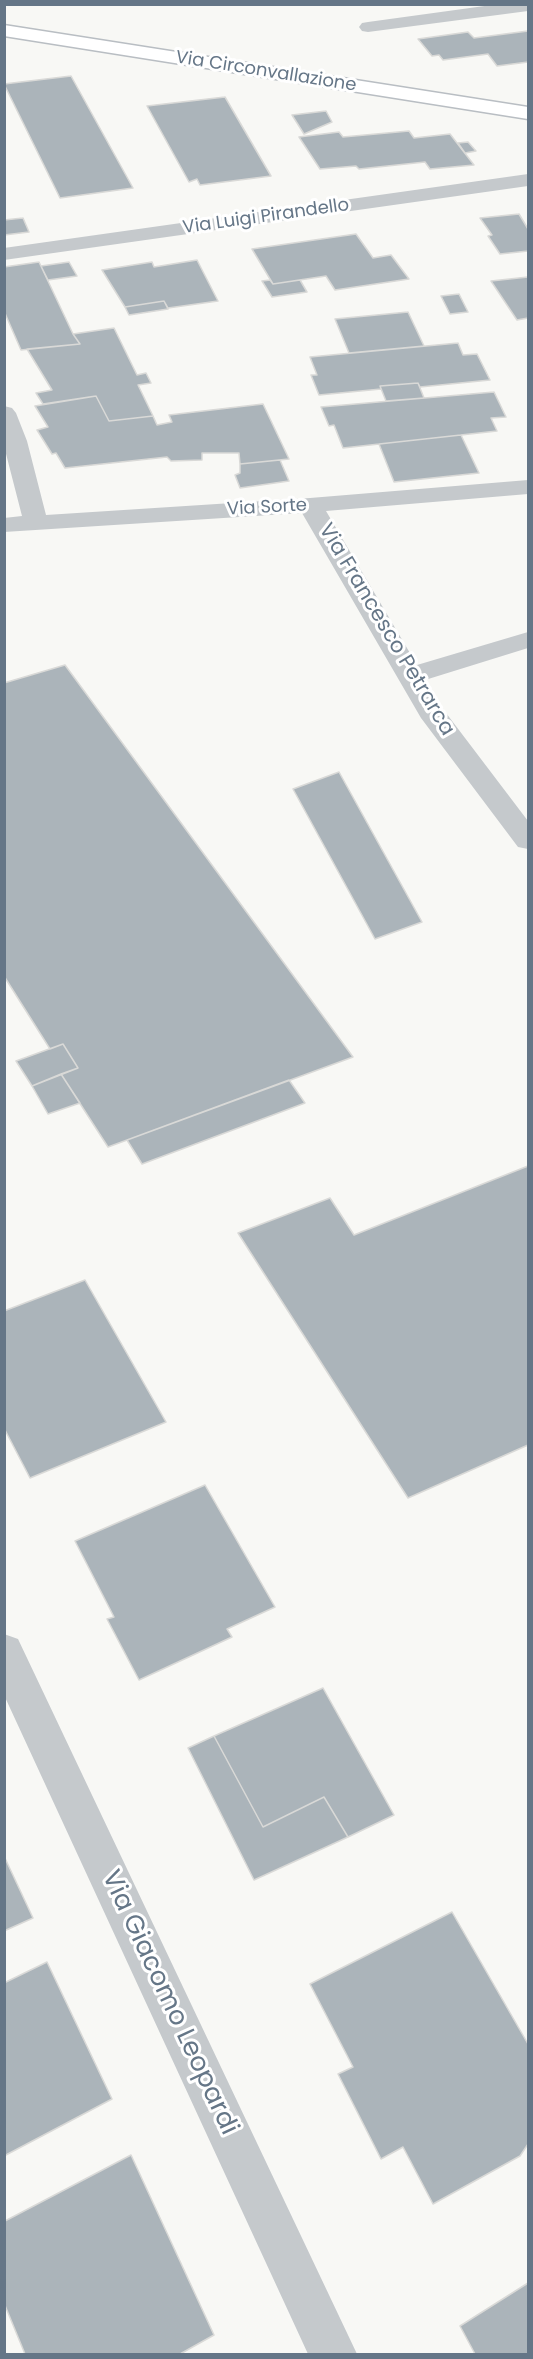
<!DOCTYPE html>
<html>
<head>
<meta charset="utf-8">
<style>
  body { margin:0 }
  #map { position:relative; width:533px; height:2359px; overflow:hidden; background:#f8f8f5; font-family:Poppins,sans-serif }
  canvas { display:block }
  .frame { position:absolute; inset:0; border:6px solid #657687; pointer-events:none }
</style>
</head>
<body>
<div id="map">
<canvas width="533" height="2359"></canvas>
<div class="frame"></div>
</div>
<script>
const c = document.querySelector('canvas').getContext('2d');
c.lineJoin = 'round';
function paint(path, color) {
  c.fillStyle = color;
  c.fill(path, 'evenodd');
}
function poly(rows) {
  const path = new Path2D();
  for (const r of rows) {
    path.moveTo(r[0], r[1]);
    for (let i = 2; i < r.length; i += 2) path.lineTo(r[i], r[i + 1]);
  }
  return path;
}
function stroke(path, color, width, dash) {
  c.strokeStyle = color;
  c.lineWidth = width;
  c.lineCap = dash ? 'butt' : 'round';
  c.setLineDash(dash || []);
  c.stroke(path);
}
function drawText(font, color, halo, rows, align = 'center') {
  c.font = font + ' Poppins,sans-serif';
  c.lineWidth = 6;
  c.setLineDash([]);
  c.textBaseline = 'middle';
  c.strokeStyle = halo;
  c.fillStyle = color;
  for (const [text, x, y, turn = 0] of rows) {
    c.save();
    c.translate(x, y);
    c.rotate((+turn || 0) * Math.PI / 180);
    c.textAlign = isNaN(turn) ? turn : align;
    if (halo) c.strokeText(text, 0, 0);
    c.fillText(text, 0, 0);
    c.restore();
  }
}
const building = poly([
  [528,31,528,62,497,66,488,54,443,60,439,55,432,56,418,39,468,32,474,38,528,31],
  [71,76,133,188,60,198,4,84,71,76],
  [225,97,271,176,200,185,197,179,189,182,147,106,225,97],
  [326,111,332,122,304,134,292,115,326,111],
  [409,131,414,138,450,134,474,165,430,169,425,162,359,169,356,166,320,169,299,137,339,132,343,137,409,131],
  [468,142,476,151,465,153,458,143,468,142],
  [519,214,528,229,528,251,500,254,488,236,492,235,480,218,519,214],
  [23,218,29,232,4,235,4,220,23,218],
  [356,234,373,258,391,255,409,279,335,290,326,276,273,284,252,249,356,234],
  [197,260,218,301,168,308,164,301,125,307,102,270,152,262,154,267,197,260],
  [39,262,73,334,80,344,21,350,4,311,4,267,39,262],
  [69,262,77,276,48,280,41,266,69,262],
  [528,277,528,318,517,320,491,281,528,277],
  [270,280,273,284,300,280,307,292,272,297,262,281,270,280],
  [459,294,468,312,450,314,441,296,459,294],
  [164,301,168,309,129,315,125,307,164,301],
  [408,312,424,346,349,353,335,319,408,312],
  [114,328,137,375,146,373,151,383,138,385,153,416,109,421,96,396,43,404,36,393,52,390,27,349,80,344,73,334,114,328],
  [458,343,463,355,477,354,490,380,420,387,418,383,380,386,381,389,319,395,311,375,317,375,310,357,458,343],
  [418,383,424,398,386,401,380,386,418,383],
  [494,392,506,417,491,418,497,431,343,448,334,425,329,426,321,407,494,392],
  [96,396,109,421,153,416,157,425,172,422,169,415,263,404,289,459,240,464,239,453,202,453,202,460,171,461,167,457,65,468,56,453,52,454,37,430,48,427,35,406,96,396],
  [461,435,479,473,394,482,379,444,461,435],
  [280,460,289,481,240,488,235,475,240,473,240,464,280,460],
  [65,665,353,1057,108,1147,61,1074,78,1068,63,1044,50,1049,4,976,4,683,65,665],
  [339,772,422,922,375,939,293,789,339,772],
  [63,1044,78,1068,32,1086,16,1061,63,1044],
  [61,1074,80,1103,48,1114,32,1086,61,1074],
  [289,1080,305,1103,142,1164,127,1140,289,1080],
  [528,1166,528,1445,408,1498,238,1233,330,1198,354,1235,528,1166],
  [85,1280,166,1422,30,1478,4,1428,4,1311,85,1280],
  [205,1485,275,1607,227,1629,232,1637,139,1680,107,1619,114,1617,75,1541,205,1485],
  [323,1688,394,1815,348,1837,324,1797,263,1827,214,1736,323,1688],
  [214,1736,263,1827,324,1797,348,1837,254,1880,188,1748,214,1736],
  [4,1856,33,1918,4,1931,4,1856],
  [452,1912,528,2044,528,2144,520,2156,433,2204,403,2147,381,2159,338,2074,353,2067,310,1984,452,1912],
  [47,1962,112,2099,4,2156,4,1983,47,1962],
  [131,2155,214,2335,180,2354,25,2354,4,2303,5,2221,131,2155],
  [528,2283,528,2354,475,2354,460,2326,528,2283]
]);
const street = poly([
  [499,4,528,4,528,11,368,32,362,31,359,27,362,23,368,22,499,4],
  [528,174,528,186,4,260,4,248,528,174],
  [4,406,12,408,16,413,27,441,46,515,310,498,528,480,528,494,326,511,417,665,528,632,528,648,425,680,443,709,528,821,528,849,518,847,421,718,302,513,4,532,4,518,22,516,4,446,4,406],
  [4,1634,18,1639,357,2354,308,2354,4,1695,4,1634]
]);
const secondary = poly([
  [4,25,528,107,528,119,4,36,4,25]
]);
const farStreetnames = [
  ["Via Circonvallazione",266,72,9],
  ["Via Luigi Pirandello",266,217,-8],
  ["Via Sorte",267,508,-3]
];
const streetNames = [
  ["Via Francesco Petrarca",386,630,59]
];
const nearStreetnames = [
  ["Via Giacomo Leopardi",169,2003,65]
];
paint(building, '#abb4ba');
stroke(building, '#d9d9d7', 1.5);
stroke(secondary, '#b9bec3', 3);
paint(street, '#c5c9cc');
paint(secondary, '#fff');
drawText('18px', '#657687', '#fff', farStreetnames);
drawText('21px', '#657687', '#fff', streetNames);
drawText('26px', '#657687', '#fff', nearStreetnames);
</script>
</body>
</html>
